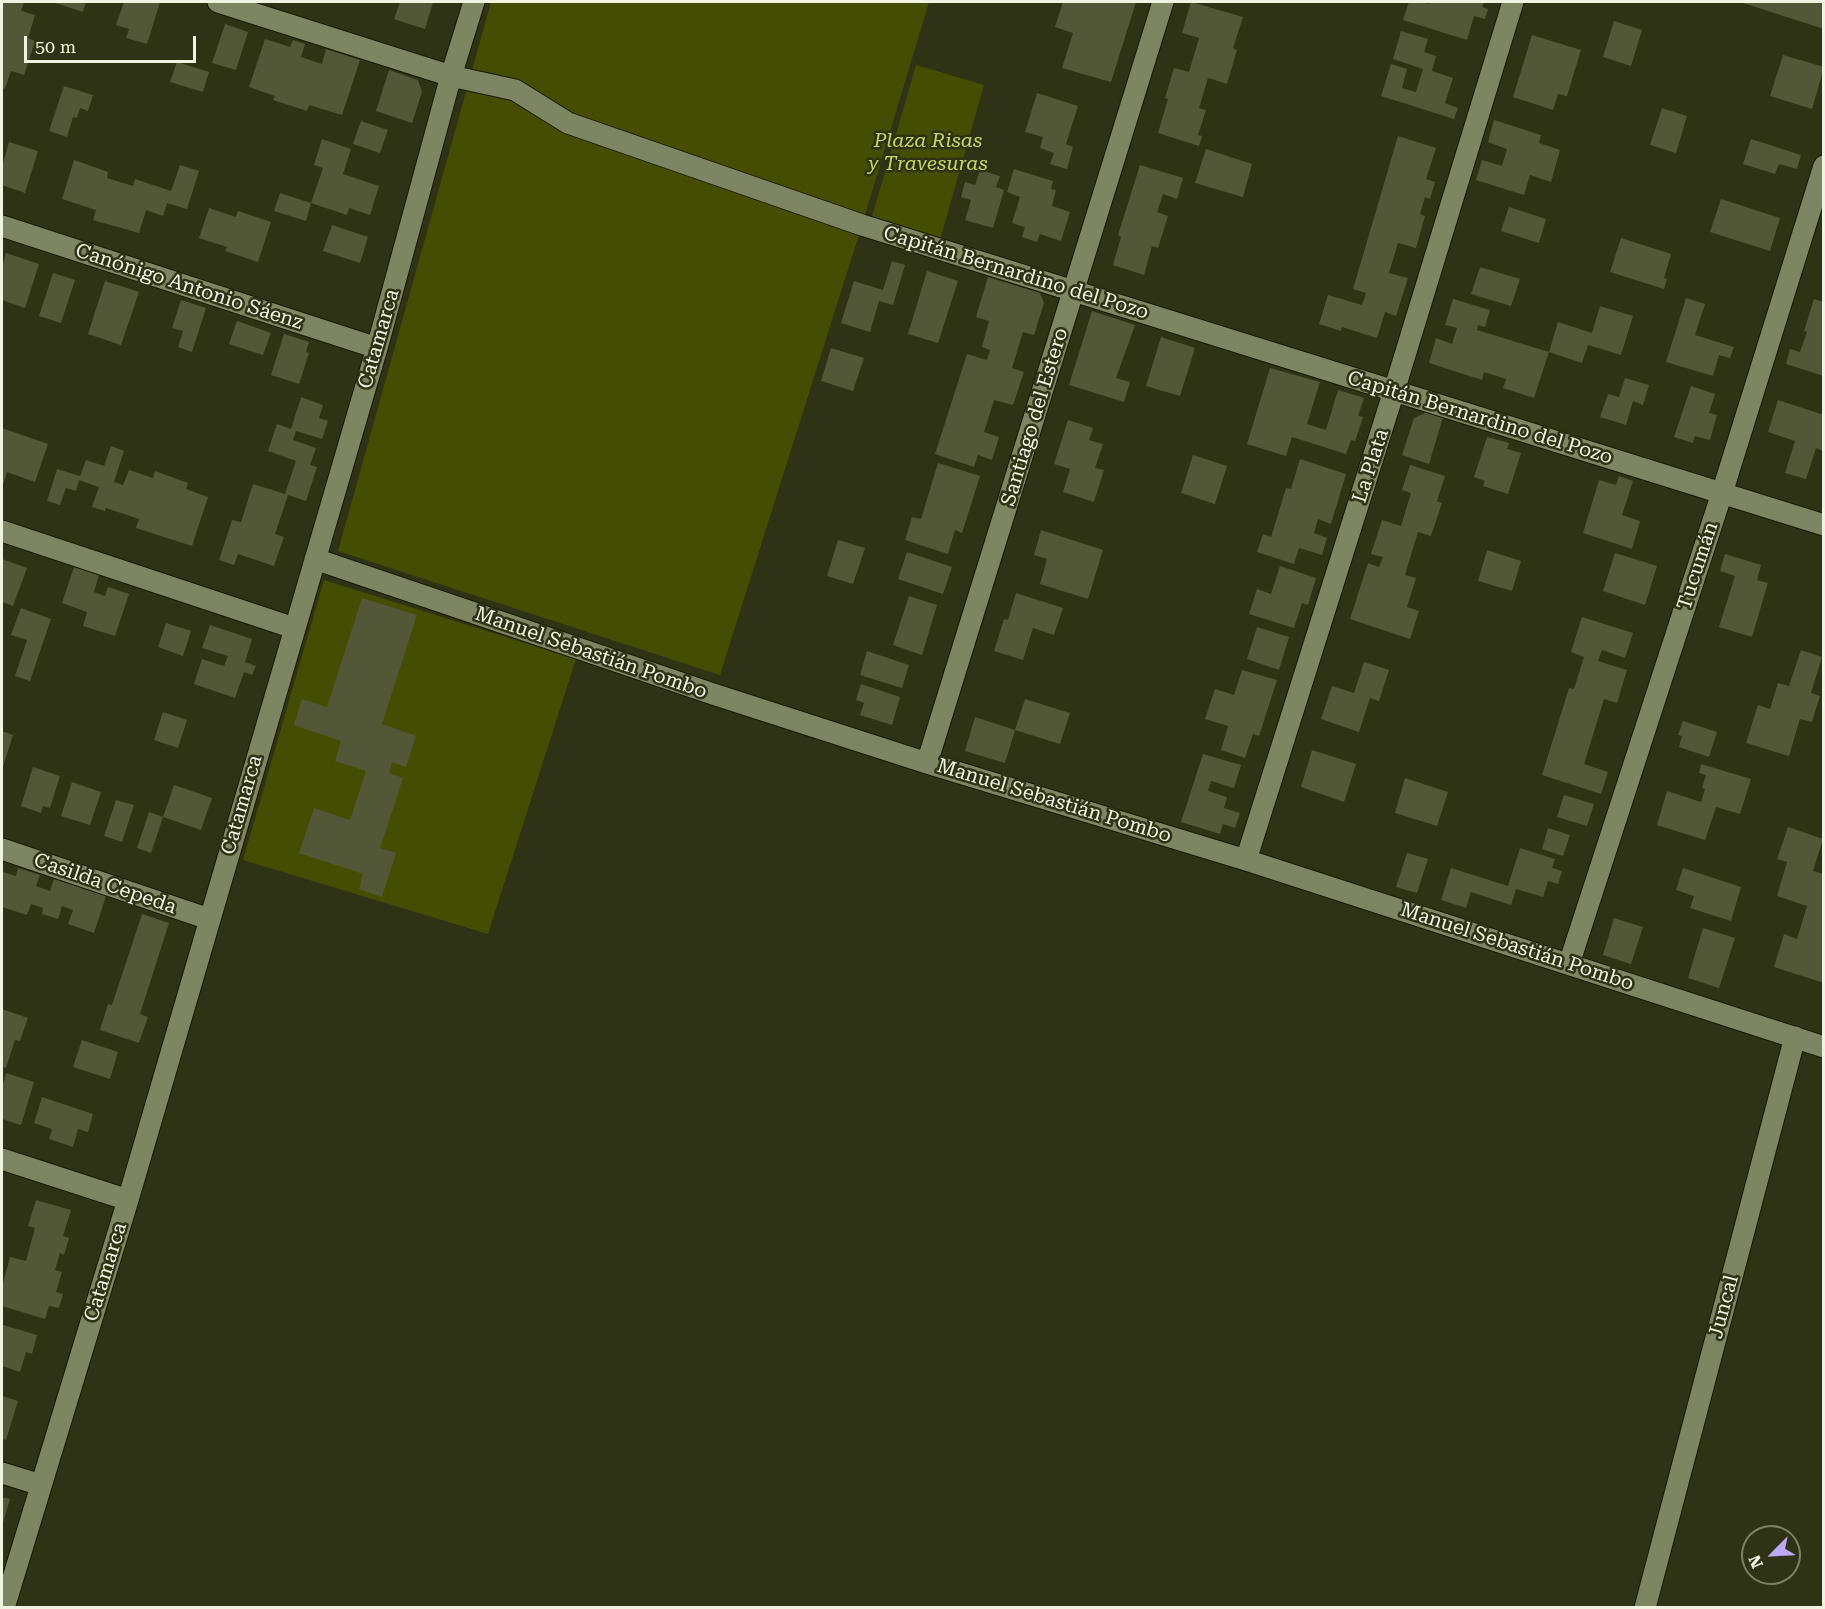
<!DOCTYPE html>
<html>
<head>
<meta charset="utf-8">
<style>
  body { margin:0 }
  #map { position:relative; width:1825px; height:1609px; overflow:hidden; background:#2f3315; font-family:"Roboto Serif",serif }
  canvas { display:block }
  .frame { position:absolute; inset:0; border:3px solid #f0f4e1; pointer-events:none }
  .north { position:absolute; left:1741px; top:1525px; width:60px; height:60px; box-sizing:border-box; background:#2f3315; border:2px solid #7c8067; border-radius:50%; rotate:246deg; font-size:16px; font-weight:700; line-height:24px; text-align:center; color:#f0f4e1 }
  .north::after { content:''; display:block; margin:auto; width:21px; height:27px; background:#bea9f5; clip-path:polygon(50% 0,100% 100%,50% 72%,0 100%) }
  .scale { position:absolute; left:24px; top:36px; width:172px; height:27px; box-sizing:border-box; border:3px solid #f0f4e1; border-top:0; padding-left:8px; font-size:18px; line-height:21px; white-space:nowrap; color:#f0f4e1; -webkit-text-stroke:4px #2f3315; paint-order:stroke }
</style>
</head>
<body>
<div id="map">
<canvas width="1825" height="1609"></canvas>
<div class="frame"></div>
<div class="north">N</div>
<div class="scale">50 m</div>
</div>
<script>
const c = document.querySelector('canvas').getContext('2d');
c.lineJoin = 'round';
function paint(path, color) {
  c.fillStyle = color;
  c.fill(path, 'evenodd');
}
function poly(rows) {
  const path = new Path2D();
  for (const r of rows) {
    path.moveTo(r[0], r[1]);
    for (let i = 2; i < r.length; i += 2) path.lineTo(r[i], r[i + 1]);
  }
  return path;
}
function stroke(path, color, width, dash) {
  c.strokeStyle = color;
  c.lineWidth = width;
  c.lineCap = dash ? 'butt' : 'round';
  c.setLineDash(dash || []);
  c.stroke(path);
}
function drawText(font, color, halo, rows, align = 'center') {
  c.font = font + ' "Roboto Serif",serif';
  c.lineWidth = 5;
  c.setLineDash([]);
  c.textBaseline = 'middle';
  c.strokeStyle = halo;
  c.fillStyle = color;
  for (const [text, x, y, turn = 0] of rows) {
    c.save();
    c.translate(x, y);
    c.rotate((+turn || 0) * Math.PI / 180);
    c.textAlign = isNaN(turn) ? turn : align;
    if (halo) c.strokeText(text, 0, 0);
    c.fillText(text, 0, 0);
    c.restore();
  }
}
const green = poly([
  [491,2,929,2,862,225,720,675,338,551],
  [916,65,984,85,940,240,871,220],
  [324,580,576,659,488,934,243,860]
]);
const building = poly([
  [2,2,24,2,21,11,35,15,28,38,35,41,24,75,11,71,5,89,2,88],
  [52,2,86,2,83,12],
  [124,2,160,2,147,44,126,38,129,29,116,25],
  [400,2,433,2,425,29,394,19],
  [1063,2,1136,2,1111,82,1062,68,1073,33,1055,27],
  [1191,2,1243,17,1233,48,1237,50,1227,84,1208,78,1199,108,1206,110,1198,135,1202,136,1199,146,1158,133,1168,99,1165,98,1174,68,1189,72,1199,38,1182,33],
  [1409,2,1422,2,1429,4,1429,2,1484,2,1482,7,1488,9,1485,19,1474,16,1467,40,1403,20],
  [1744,2,1824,2,1824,29,1743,3],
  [1614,21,1642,30,1631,66,1603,57],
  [225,24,248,32,236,70,212,63],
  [1401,31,1428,39,1424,52,1436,56,1432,71,1453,78,1445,103,1458,108,1454,119,1381,96,1391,64,1407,69,1402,88,1416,92,1423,69,1393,59],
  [1532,35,1581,50,1567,96,1558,94,1553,110,1513,97],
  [265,39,290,47,293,40,305,44,301,57,322,64,326,49,360,60,342,115,309,105,307,111,273,100,275,96,249,87],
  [1783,55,1824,67,1812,109,1770,96],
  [177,62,209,72,203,92,170,82],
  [389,70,418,80,422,92,412,123,376,111],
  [64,86,93,95,88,111,80,108,77,118,73,117,67,137,49,131],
  [1037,93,1078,106,1066,144,1073,147,1067,169,1050,164,1054,153,1040,148,1043,137,1025,132],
  [1662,108,1687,116,1676,153,1650,145],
  [1494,120,1541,135,1539,143,1560,150,1551,182,1530,175,1524,195,1476,180,1482,160,1502,166,1507,149,1488,142],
  [361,121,388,130,380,153,353,144],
  [1398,136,1436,148,1426,179,1435,182,1430,199,1425,197,1420,214,1425,216,1416,248,1398,243,1389,273,1408,278,1396,316,1385,312,1377,338,1342,327,1341,331,1319,324,1328,295,1362,305,1366,293,1353,289],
  [322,139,351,149,343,174,379,186,370,215,349,208,347,215,311,203,323,168,314,165],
  [1751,139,1801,155,1797,169,1779,164,1775,174,1743,164],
  [9,142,38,151,25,193,2,185,2,167],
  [1206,149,1252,164,1243,197,1195,183],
  [74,160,108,172,107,178,133,186,135,179,171,191,180,165,199,171,187,209,167,203,163,216,146,210,139,233,93,220,96,210,62,199],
  [1140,165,1183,178,1177,199,1163,194,1157,212,1168,216,1158,248,1152,246,1144,275,1113,265,1121,237,1118,235],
  [1014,169,1053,181,1051,189,1056,190,1052,206,1070,212,1061,241,1040,234,1037,242,1022,237,1025,227,1012,223,1020,197,1007,192],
  [980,170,1000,176,996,187,1004,190,993,228,965,220,971,200,961,197,965,182,975,185],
  [280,193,311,203,306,221,274,211],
  [1721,199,1780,218,1770,251,1710,232],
  [1509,207,1546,219,1539,243,1501,231],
  [209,208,236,217,238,211,271,222,258,262,225,251,227,247,199,238],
  [332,225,368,237,360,263,323,251],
  [1621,238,1671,254,1664,278,1667,279,1664,289,1610,272],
  [6,253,39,264,25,308,2,300,2,268],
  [892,261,905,265,893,305,879,301,870,332,841,323,854,281,883,290],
  [1480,267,1520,279,1511,306,1471,294],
  [927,271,958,281,938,343,908,334],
  [53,273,75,280,61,323,39,316],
  [988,277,1040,293,1044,303,1034,335,1023,332,1012,368,1024,372,1013,405,994,400,984,432,999,437,992,460,978,455,974,467,935,454,967,354,987,360,990,350,982,347,989,321,976,317],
  [105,281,139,292,121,345,88,334],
  [1686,298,1705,304,1695,335,1734,347,1730,358,1719,355,1713,376,1666,362],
  [1453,299,1490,310,1485,327,1478,325,1477,330,1549,352,1534,398,1503,388,1506,379,1484,372,1482,380,1429,363,1436,338,1452,344,1457,328,1445,325],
  [1814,299,1824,302,1824,376,1786,364,1790,349,1800,352,1807,332,1804,331],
  [181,300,206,308,192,352,178,347,183,331,172,328],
  [1600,306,1633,316,1621,355,1588,345,1582,363,1549,352,1558,322,1592,333],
  [1092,311,1135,325,1116,378,1130,382,1124,402,1069,385],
  [237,321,271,333,263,355,229,344],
  [284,334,309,342,306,352,309,353,299,384,271,375],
  [1161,337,1195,348,1180,396,1146,386],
  [831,348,864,358,853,391,821,381],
  [1270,368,1320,382,1307,424,1326,430,1338,390,1364,398,1358,416,1363,417,1355,441,1351,440,1346,454,1292,437,1286,456,1247,444],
  [1625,378,1649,385,1643,405,1633,401,1626,425,1600,417,1608,394,1619,397],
  [1691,386,1715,394,1709,413,1717,415,1710,440,1695,436,1693,443,1674,437],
  [301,397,323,405,319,418,328,421,322,439,296,431,293,440,316,448,310,465,317,467,306,501,288,495,275,534,284,537,274,566,238,554,234,565,219,560,232,520,241,522,253,484,285,494,296,461,268,451,277,424,291,429],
  [1778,400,1824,415,1824,451,1816,448,1806,479,1785,473,1795,441,1768,432],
  [1427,412,1443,417,1429,464,1402,455,1414,418],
  [1068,420,1093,428,1089,440,1103,444,1095,468,1104,470,1094,502,1063,492,1070,469,1054,464],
  [2,428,48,444,35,482,7,472,2,488],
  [1487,437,1509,443,1507,449,1521,453,1508,494,1483,486,1485,481,1474,477],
  [111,446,124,451,114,482,123,485,129,470,153,478,155,471,188,483,186,489,208,497,192,546,136,528,139,519,106,508,105,511,92,507,99,487,79,480,76,491,66,488,60,505,47,501,57,469,80,476,86,460,104,466],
  [1193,455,1227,466,1215,504,1181,493],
  [1300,459,1346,474,1331,524,1318,519,1314,533,1327,538,1322,555,1299,548,1294,564,1257,552,1263,534,1271,537,1286,488,1291,489],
  [938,463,980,476,962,533,955,530,948,554,905,540,912,517,921,519],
  [1410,465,1445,476,1437,501,1442,503,1431,536,1418,532,1405,575,1416,578,1407,607,1419,611,1410,639,1350,619,1368,563,1379,567,1383,557,1371,554,1382,520,1401,526,1411,493,1402,490],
  [1619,476,1633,481,1622,515,1640,521,1632,549,1583,533,1599,480,1616,485],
  [1041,530,1103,550,1088,599,1040,584,1047,559,1034,555],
  [838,540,865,548,853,584,827,576],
  [1487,550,1521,561,1512,591,1478,581],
  [907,552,952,567,943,594,898,579],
  [1615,553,1657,566,1645,605,1603,591],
  [1725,554,1761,565,1757,580,1768,583,1752,637,1719,627,1735,576,1720,571],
  [2,559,27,568,13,606,2,602],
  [1280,566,1316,578,1308,605,1302,603,1294,628,1249,614,1257,589,1271,594],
  [74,567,99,575,94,592,105,596,108,587,129,594,115,636,83,626,87,612,62,603],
  [1016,593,1063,608,1054,635,1033,628,1023,660,994,651,1004,619,1008,620],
  [909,596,937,605,922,655,893,645],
  [362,598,417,615,382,724,416,736,406,767,392,762,389,773,403,778,380,848,396,853,382,897,359,889,363,874,299,853,314,808,350,820,366,771,335,761,341,741,294,725,302,699,327,707],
  [21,608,51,619,30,681,15,676,27,640,11,635],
  [1582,617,1633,633,1625,658,1602,650,1598,661,1627,670,1617,703,1604,699,1584,764,1608,772,1601,794,1542,775,1569,688,1574,689,1584,657,1571,652],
  [166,623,191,631,183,656,158,647],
  [210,625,252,639,245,662,256,666,252,675,244,672,235,698,194,684,202,659,224,666,228,656,202,648],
  [1257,627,1289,637,1279,670,1247,659],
  [1801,650,1822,657,1811,693,1820,696,1812,722,1800,719,1789,756,1746,743,1758,705,1770,709,1778,683,1789,686],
  [867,651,909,665,902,688,860,675],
  [1364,662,1389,670,1379,701,1370,698,1359,732,1321,719,1332,686,1354,693],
  [1242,670,1277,680,1259,736,1253,734,1245,758,1221,750,1228,726,1205,719,1215,689,1234,695],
  [861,684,900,697,892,725,860,715,864,703,856,700],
  [1025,699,1070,713,1060,744,1015,730],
  [163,712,187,720,178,748,154,740],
  [975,717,1015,730,1005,763,965,751],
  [1683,721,1717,732,1709,757,1679,747,1682,736,1678,735],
  [2,731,13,735,2,770],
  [1312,750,1356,764,1344,802,1301,787],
  [1203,754,1241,765,1234,788,1211,781,1208,791,1227,797,1224,808,1240,813,1235,828,1223,824,1220,834,1181,822],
  [1701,764,1751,779,1740,814,1716,807,1705,840,1657,825,1667,791,1701,802,1705,789,1702,788,1706,775,1699,773],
  [33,767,60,776,50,808,43,806,41,813,21,806],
  [1405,778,1448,792,1437,826,1395,813],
  [72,782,101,792,90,825,61,816],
  [174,785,212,798,201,830,163,817,151,853,137,848,149,812,163,817],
  [1564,795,1594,804,1587,826,1557,817],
  [116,800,134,805,122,842,104,836],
  [1788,827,1823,839,1813,871,1824,874,1824,905,1822,910,1824,911,1824,983,1774,967,1784,934,1797,939,1807,906,1777,896,1787,862,1777,859],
  [1548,828,1570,835,1563,856,1542,849],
  [1520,848,1555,859,1552,868,1562,871,1558,884,1548,881,1543,897,1516,889,1511,905,1471,892,1466,908,1441,900,1451,868,1508,886],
  [1407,853,1428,859,1417,893,1396,887],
  [18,868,40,875,36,886,50,891,54,879,106,896,94,933,68,924,73,910,62,906,58,919,42,914,43,908,31,904,27,915,2,907,2,879,3,872,16,876],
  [1683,868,1741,887,1731,921,1690,908,1694,896,1676,890],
  [142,914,169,923,140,1014,148,1017,139,1043,100,1030,108,1004,112,1005],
  [1614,918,1643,927,1631,964,1603,955],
  [1703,928,1735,938,1719,988,1688,978],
  [2,1009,28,1018,20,1041,15,1040,6,1068,2,1067],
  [82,1040,118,1052,110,1079,73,1067],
  [6,1073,34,1082,21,1125,2,1119,2,1088],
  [42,1097,93,1114,88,1132,78,1129,73,1147,49,1139,52,1129,34,1123],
  [36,1200,71,1210,63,1236,69,1238,64,1255,60,1253,55,1270,62,1272,56,1292,63,1294,59,1308,49,1306,45,1319,2,1306,2,1287,10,1257,26,1261,35,1228,28,1226],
  [3,1325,37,1335,32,1354,26,1352,20,1372,2,1366],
  [2,1396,18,1401,6,1440,2,1439],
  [2,1497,10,1499,2,1526]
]);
const minor = poly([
  [218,2,451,76,515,90,568,123,862,225,1824,525],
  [2,226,377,348],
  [2,531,294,628],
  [315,559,713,694,927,763,1246,860,1824,1047],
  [927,763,1163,2],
  [2,849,209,919],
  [1246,860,1394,391,1513,2],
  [1569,964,1722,493,1824,166],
  [2,1159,128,1200],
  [2,1473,41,1485],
  [4,1608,128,1200,377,348,451,76,474,2],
  [1645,1608,1795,1037]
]);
const parkNames = [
  ["Plaza Risas",928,141],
  ["y Travesuras",928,164]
];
const streetNames = [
  ["Capitán Bernardino del Pozo",1016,273,17],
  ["Canónigo Antonio Sáenz",189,287,18],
  ["Catamarca",379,339,-74],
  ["Santiago del Estero",1035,417,-73],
  ["Capitán Bernardino del Pozo",1480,418,17],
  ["La Plata",1371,466,-72],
  ["Tucumán",1698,566,-72],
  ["Manuel Sebastián Pombo",591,653,19],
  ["Manuel Sebastián Pombo",1054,801,17],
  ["Catamarca",242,805,-74],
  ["Casilda Cepeda",105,884,19],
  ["Manuel Sebastián Pombo",1517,947,18],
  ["Catamarca",106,1272,-73],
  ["Juncal",1724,1307,-75]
];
paint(green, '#454d03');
paint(building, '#525737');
stroke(minor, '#171b00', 23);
stroke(minor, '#7e8563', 21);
drawText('italic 20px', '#c5d667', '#2f3315', parkNames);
drawText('20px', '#f0f4e1', '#2f3315', streetNames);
</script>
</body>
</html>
